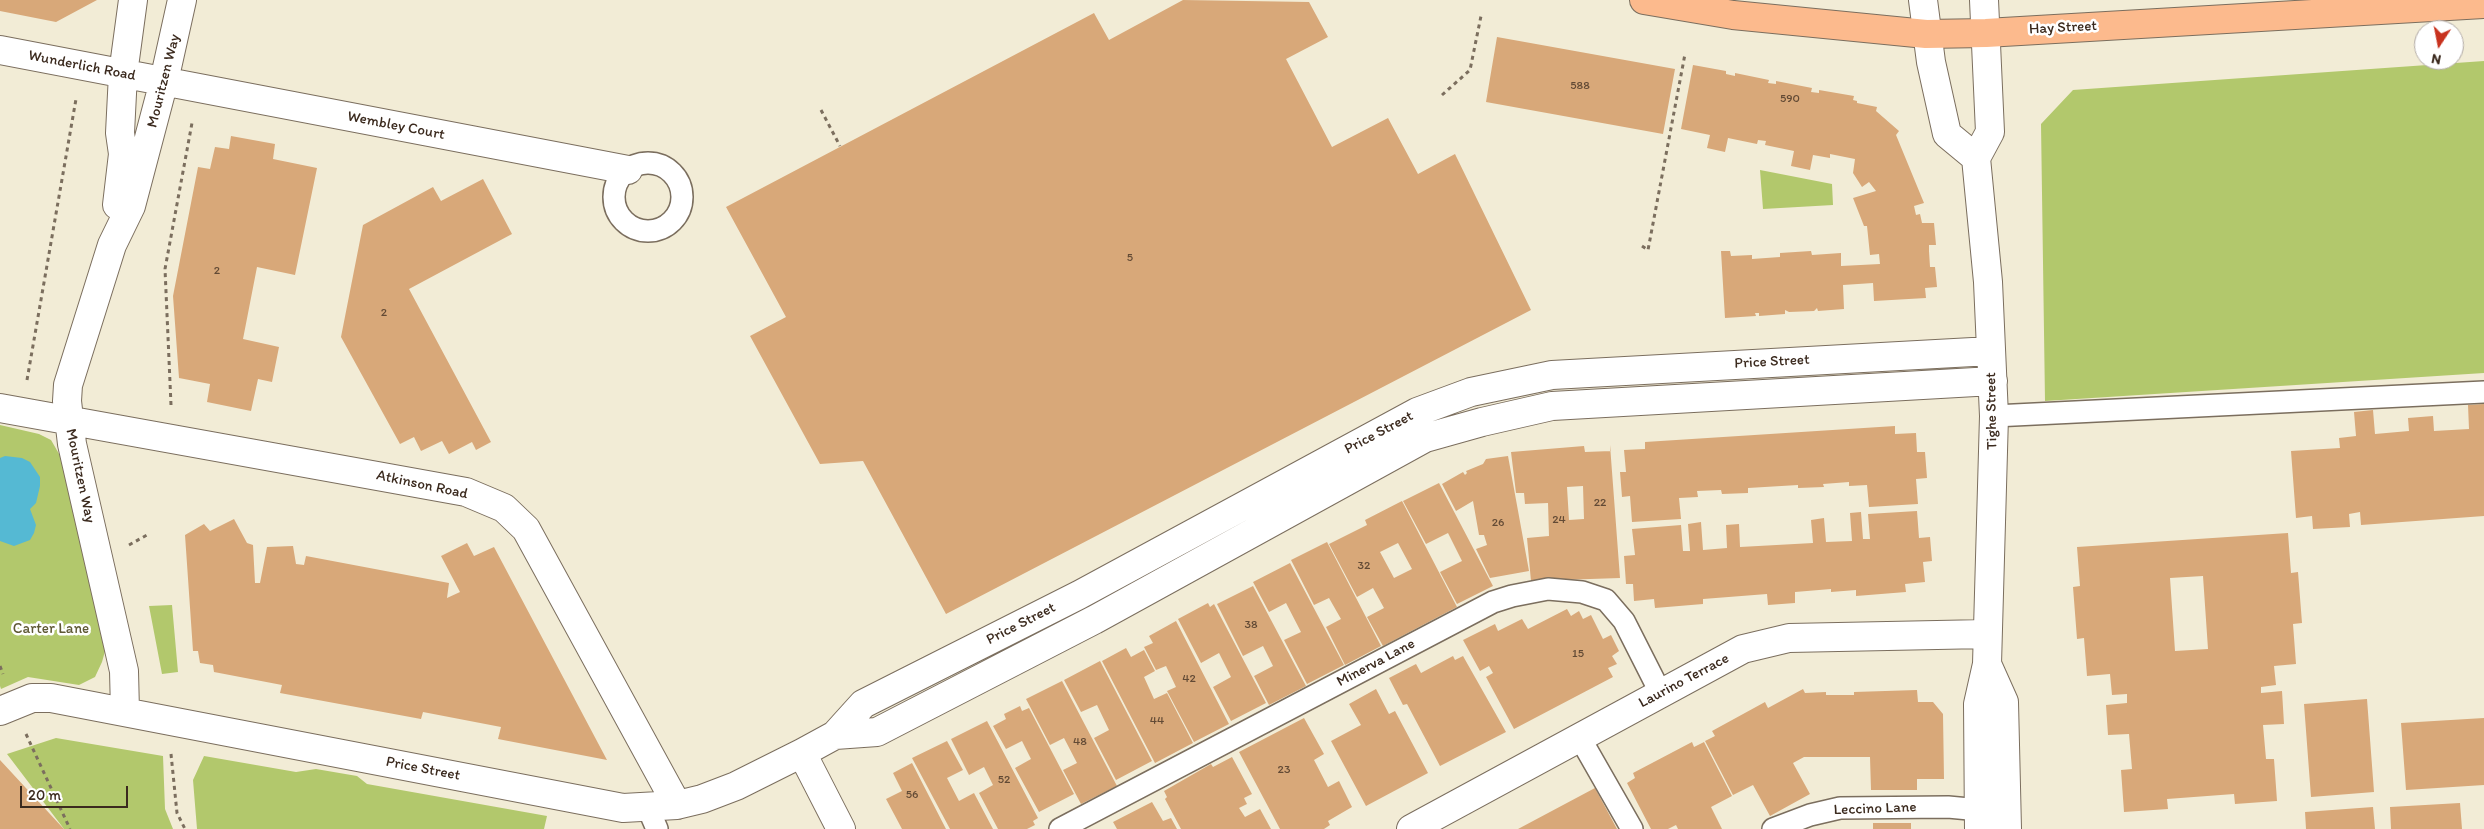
<!DOCTYPE html>
<html>
<head>
<meta charset="utf-8">
<style>
  body { margin:0 }
  #map { position:relative; width:2484px; height:829px; overflow:hidden; background:#f2ecd6; font-family:Itim,sans-serif }
  canvas { display:block }
  .north { position:absolute; left:2414px; top:20px; width:50px; height:50px; box-sizing:border-box; background:#fff; border:1px solid #b1aaa5; border-radius:50%; rotate:191deg; font-size:14px; font-weight:700; line-height:20px; text-align:center; color:#3b2a1e }
  .north::after { content:''; display:block; margin:auto; width:18px; height:22px; background:#c8321e; clip-path:polygon(50% 0,100% 100%,50% 72%,0 100%) }
  .scale { position:absolute; left:20px; top:786px; width:108px; height:22px; box-sizing:border-box; border:2px solid #3b2a1e; border-top:0; padding-left:6px; font-size:15px; line-height:18px; white-space:nowrap; color:#3b2a1e; -webkit-text-stroke:4px #fff; paint-order:stroke }
</style>
</head>
<body>
<div id="map">
<canvas width="2484" height="829"></canvas>
<div class="north">N</div>
<div class="scale">20 m</div>
</div>
<script>
const c = document.querySelector('canvas').getContext('2d');
c.lineJoin = 'round';
function paint(path, color) {
  c.fillStyle = color;
  c.fill(path, 'evenodd');
}
function poly(rows) {
  const path = new Path2D();
  for (const r of rows) {
    if (r.length === 3) {
      path.moveTo(r[0] + r[2], r[1]);
      path.arc(r[0], r[1], r[2], 0, 2 * Math.PI);
      continue;
    }
    path.moveTo(r[0], r[1]);
    for (let i = 2; i < r.length; i += 2) path.lineTo(r[i], r[i + 1]);
  }
  return path;
}
function stroke(path, color, width, dash) {
  c.strokeStyle = color;
  c.lineWidth = width;
  c.lineCap = dash ? 'butt' : 'round';
  c.setLineDash(dash || []);
  c.stroke(path);
}
function drawText(font, color, halo, rows, align = 'center') {
  c.font = font + ' Itim,sans-serif';
  c.lineWidth = 5;
  c.setLineDash([]);
  c.textBaseline = 'middle';
  c.strokeStyle = halo;
  c.fillStyle = color;
  for (const [text, x, y, turn = 0] of rows) {
    c.save();
    c.translate(x, y);
    c.rotate((+turn || 0) * Math.PI / 180);
    c.textAlign = isNaN(turn) ? turn : align;
    if (halo) c.strokeText(text, 0, 0);
    c.fillText(text, 0, 0);
    c.restore();
  }
}
const green = poly([
  [2484,61,2484,373,2045,401,2041,124,2073,90],
  [1760,170,1832,184,1833,205,1763,209],
  [0,425,39,434,51,440,62,459,107,644,102,662,95,677,79,685,28,677,1,689,0,686],
  [172,605,178,672,162,674,149,606],
  [56,738,163,756,165,809,173,829,64,829,7,754],
  [204,756,296,772,316,769,357,776,367,784,547,816,544,829,197,829,193,780]
]);
const water = poly([
  [5,456,22,458,30,462,40,477,40,486,36,503,30,509,36,525,34,533,30,540,14,546,0,541,0,458]
]);
const building = poly([
  [0,0,97,0,56,22,0,11],
  [1183,0,1309,2,1328,37,1286,59,1332,147,1388,118,1418,174,1455,154,1531,310,946,614,863,461,820,464,750,336,786,317,726,207,1094,13,1109,40],
  [1497,37,1675,69,1663,134,1486,102],
  [1693,65,1726,71,1726,74,1735,76,1735,73,1769,80,1768,83,1776,84,1776,81,1812,88,1811,92,1819,93,1819,90,1854,96,1853,100,1857,101,1857,103,1877,107,1876,111,1899,131,1896,135,1924,203,1914,206,1916,215,1920,214,1922,223,1934,223,1936,245,1929,245,1929,251,1930,267,1935,267,1937,287,1925,288,1926,298,1874,301,1873,283,1843,285,1844,309,1818,311,1817,308,1814,311,1789,312,1785,310,1785,314,1759,316,1759,313,1755,313,1756,316,1725,318,1721,251,1730,251,1731,256,1752,255,1752,259,1780,257,1780,253,1811,251,1812,255,1841,253,1841,266,1880,264,1879,254,1870,255,1867,226,1864,226,1853,198,1876,191,1869,182,1862,187,1853,173,1855,159,1830,154,1830,158,1813,155,1810,170,1791,166,1794,151,1765,145,1766,141,1758,140,1757,144,1728,138,1725,152,1707,148,1710,135,1681,129],
  [231,136,275,144,273,159,317,168,295,275,257,267,243,339,279,347,272,382,258,379,251,411,207,402,210,384,179,378,173,296,198,167,210,169,215,147,229,149],
  [483,179,512,234,409,289,491,442,476,450,472,442,449,454,442,441,421,451,414,437,400,444,341,337,363,225,433,187,441,201],
  [2484,404,2484,516,2361,525,2360,512,2349,514,2350,527,2313,529,2312,516,2296,518,2291,451,2340,448,2339,438,2356,436,2354,412,2373,410,2375,434,2409,431,2408,418,2433,416,2434,431,2469,429,2468,405],
  [1895,426,1895,434,1916,433,1917,452,1925,452,1927,478,1916,479,1918,504,1869,507,1867,485,1849,486,1849,482,1823,484,1824,487,1798,488,1798,485,1748,488,1748,493,1722,494,1721,490,1697,491,1698,497,1679,498,1681,519,1632,522,1630,496,1622,497,1620,472,1626,472,1624,450,1645,449,1645,442],
  [1610,445,1620,578,1531,581,1527,538,1549,536,1548,503,1525,504,1524,493,1516,493,1511,452,1584,446,1585,452,1611,451],
  [1583,486,1584,519,1569,520,1567,487],
  [1508,456,1529,571,1490,578,1476,549,1487,545,1484,535,1479,535,1473,501,1456,511,1442,484,1463,472,1465,475,1467,473,1466,471,1483,464,1486,459],
  [1439,483,1493,586,1457,604,1440,572,1462,561,1448,533,1426,544,1403,501],
  [1402,501,1457,607,1383,646,1367,617,1384,608,1373,588,1357,597,1329,544,1367,525,1365,520],
  [1398,543,1412,569,1394,578,1380,552],
  [1917,511,1919,538,1930,537,1932,561,1923,562,1925,582,1905,584,1906,592,1856,596,1856,590,1831,592,1831,589,1795,592,1795,603,1768,605,1767,594,1703,599,1703,604,1655,608,1654,599,1634,601,1633,584,1626,584,1624,556,1635,555,1632,529,1681,525,1683,551,1690,551,1688,524,1701,522,1703,550,1727,548,1726,525,1739,524,1740,547,1813,543,1811,520,1824,518,1826,542,1852,541,1850,513,1861,512,1863,539,1870,539,1868,514],
  [234,519,247,543,253,545,255,583,260,583,267,547,293,546,296,564,304,565,306,556,449,583,447,598,460,592,441,556,467,543,474,556,494,547,607,760,498,739,501,727,423,712,421,719,280,693,282,685,214,672,213,665,200,663,198,651,193,651,185,535,204,524,210,531],
  [2288,533,2291,573,2298,572,2302,623,2293,624,2296,664,2274,666,2276,685,2261,687,2261,693,2282,691,2284,724,2263,725,2266,759,2274,759,2277,801,2235,804,2234,794,2167,799,2168,809,2124,812,2121,770,2132,769,2129,734,2108,735,2106,705,2127,703,2127,694,2112,695,2110,674,2087,676,2084,638,2077,639,2073,587,2080,586,2077,547],
  [2203,576,2208,649,2175,651,2170,578],
  [1327,542,1381,646,1345,665,1326,627,1341,619,1329,598,1314,605,1291,560],
  [1290,563,1344,665,1307,684,1284,640,1301,632,1286,603,1269,612,1253,582],
  [1253,586,1306,686,1269,705,1254,676,1273,666,1263,646,1243,656,1217,604],
  [1208,603,1210,607,1214,604,1266,703,1231,721,1213,687,1231,677,1219,653,1201,663,1178,619],
  [1567,609,1571,616,1579,611,1583,619,1591,615,1603,639,1611,635,1619,651,1612,656,1617,664,1608,668,1613,677,1514,729,1486,677,1493,673,1489,666,1480,671,1463,640,1495,624,1498,631,1522,619,1528,629],
  [1176,621,1229,724,1194,742,1167,691,1176,687,1166,666,1156,670,1144,647,1153,643,1149,636],
  [1126,648,1131,657,1144,650,1155,671,1144,677,1154,699,1167,693,1193,743,1155,763,1102,661],
  [1453,656,1455,660,1463,656,1506,732,1440,766,1407,704,1403,705,1389,678,1416,664,1421,673],
  [1100,661,1152,761,1116,780,1094,738,1109,730,1097,705,1081,712,1064,680],
  [1062,681,1117,786,1081,804,1063,770,1077,763,1064,738,1050,745,1026,699],
  [1376,689,1389,714,1395,711,1428,773,1366,806,1331,741,1361,725,1349,704],
  [1803,689,1805,693,1826,692,1826,695,1854,695,1854,692,1917,690,1918,702,1933,702,1943,714,1944,779,1917,779,1917,790,1871,790,1870,757,1804,757,1793,763,1810,794,1770,816,1753,785,1733,795,1705,741,1715,736,1712,731,1765,702,1768,708],
  [2367,699,2374,792,2311,797,2304,704],
  [1020,706,1022,711,1029,708,1074,794,1039,812,1015,768,1031,759,1022,741,1006,749,993,726,1006,719,1004,714],
  [1304,718,1324,754,1314,760,1328,787,1339,781,1352,807,1328,821,1330,825,1324,829,1280,829,1239,752],
  [2484,718,2484,785,2406,790,2401,723],
  [987,721,1038,818,1033,821,1035,825,1027,829,998,829,979,793,993,785,984,767,969,775,951,739],
  [947,741,963,770,947,778,959,801,974,793,993,829,950,829,912,758],
  [1692,742,1694,747,1704,742,1732,796,1711,807,1722,829,1678,829,1676,825,1668,829,1651,829,1627,783,1635,778,1633,773],
  [1232,757,1252,794,1244,798,1247,804,1239,808,1245,817,1260,809,1271,829,1181,829,1165,799,1167,797,1164,791,1211,764,1213,767],
  [0,760,62,827,64,829,0,829],
  [912,763,946,829,902,829,886,799,902,791,893,773],
  [1595,788,1617,829,1518,829],
  [1152,802,1163,821,1171,818,1177,829,1117,829,1113,822],
  [2460,803,2462,829,2391,829,2390,807],
  [2373,807,2375,829,2306,829,2305,812],
  [1873,823,1911,823,1911,829,1873,829]
]);
const path = poly([
  [1442,95,1470,70,1481,16],
  [821,110,840,146],
  [1642,246,1648,250,1685,54],
  [27,380,76,99],
  [171,405,165,269,192,123],
  [129,545,147,535],
  [0,666,3,674],
  [26,734,70,829],
  [171,754,177,813,185,829]
]);
const lane = poly([
  [648,197,34],
  [1994,416,2484,392],
  [1580,738,1632,829],
  [648,808,657,829],
  [1060,829,1493,602,1512,596,1548,589,1582,592,1606,600,1624,621,1661,694],
  [1773,829,1810,815,1840,808,1948,807,1980,810]
]);
const street = poly([
  [1923,0,1931,62,1947,134,1976,158],
  [0,50,628,170],
  [117,205,123,154,120,133,123,74,133,0],
  [0,408,466,492,504,508,526,529,677,805],
  [1987,664,2004,702,2007,829],
  [0,711,32,698,51,698,623,808,677,805,702,799,736,786,802,753,835,735,863,704,1079,595,1417,412,1471,392,1552,375,1991,351],
  [125,711,124,671,72,444,67,401,68,385,112,245,131,206,164,81,182,0],
  [835,735,877,732,1094,620,1425,438,1482,422,1552,406,1993,381],
  [802,753,841,829],
  [1411,829,1743,649,1789,638,1986,634],
  [1979,829,1978,704,1987,664,1994,416,1988,282,1976,158,1990,132,1984,0]
]);
const primary = poly([
  [1644,0,1733,15,1926,34,1986,33,2484,4]
]);
const numberNames = [
  ["588",1580,86],
  ["590",1790,99],
  ["5",1130,258],
  ["2",217,271],
  ["2",384,313],
  ["22",1600,503],
  ["24",1559,520],
  ["26",1498,523],
  ["32",1364,566],
  ["38",1251,625],
  ["15",1578,654],
  ["42",1189,679],
  ["44",1157,721],
  ["48",1080,742],
  ["23",1284,770],
  ["52",1004,780],
  ["56",912,795]
];
const streetNames = [
  ["Hay Street",2063,28,-3],
  ["Wunderlich Road",82,66,11],
  ["Mouritzen Way",164,81,-76],
  ["Wembley Court",396,126,11],
  ["Price Street",1772,362,-3],
  ["Tighe Street",1992,411,-91],
  ["Price Street",1379,433,-28],
  ["Mouritzen Way",80,476,78],
  ["Atkinson Road",422,485,12],
  ["Price Street",1021,624,-27],
  ["Minerva Lane",1376,663,-28],
  ["Laurino Terrace",1684,681,-28],
  ["Price Street",423,769,11],
  ["Leccino Lane",1875,809,-2]
];
const parkNames = [
  ["Carter Lane",51,629]
];
paint(green, '#b2c86c');
paint(water, '#55b9d3');
paint(building, '#d8a879');
stroke(lane, '#7b6e5e', 24);
stroke(street, '#7b6e5e', 30);
stroke(primary, '#7b6e5e', 30);
stroke(path, '#7b6e5e', 3, [4, 4]);
stroke(lane, '#fff', 21);
stroke(street, '#fff', 28);
stroke(primary, '#fcba8d', 28);
drawText('12px', '#624a35', null, numberNames);
drawText('15px', '#3b2a1e', '#fff', streetNames);
drawText('15px', '#5f5935', '#fff', parkNames);
</script>
</body>
</html>
